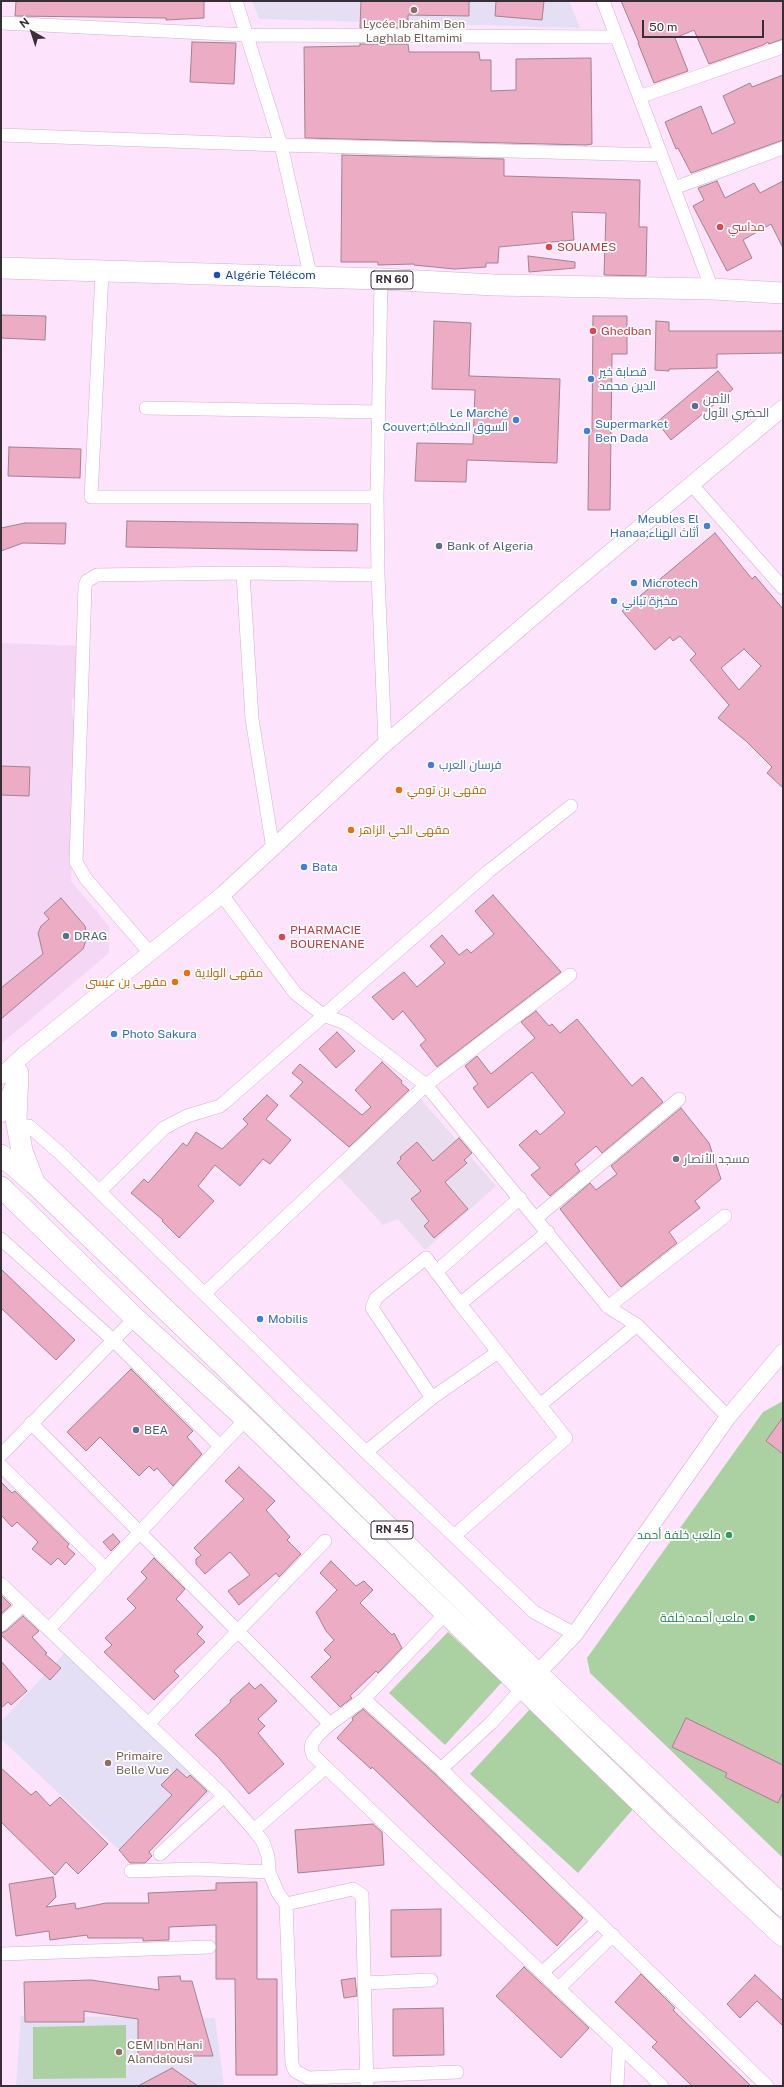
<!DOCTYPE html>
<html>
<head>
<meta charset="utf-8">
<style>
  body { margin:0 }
  #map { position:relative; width:784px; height:2087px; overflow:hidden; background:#fde3fc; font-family:"Public Sans",sans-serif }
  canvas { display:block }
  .frame { position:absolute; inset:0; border:2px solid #382e38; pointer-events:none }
  .north { position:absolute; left:12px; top:12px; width:40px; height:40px; -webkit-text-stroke:3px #fff; paint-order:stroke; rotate:321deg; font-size:11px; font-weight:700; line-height:16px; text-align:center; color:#382e38 }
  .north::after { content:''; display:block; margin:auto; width:14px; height:18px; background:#382e38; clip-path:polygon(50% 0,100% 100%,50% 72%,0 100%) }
  .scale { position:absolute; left:642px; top:20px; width:122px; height:18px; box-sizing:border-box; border:2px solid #382e38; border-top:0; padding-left:5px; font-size:12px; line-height:14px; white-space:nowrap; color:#382e38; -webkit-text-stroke:3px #fff; paint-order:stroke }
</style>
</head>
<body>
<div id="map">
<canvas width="784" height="2087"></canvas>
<div class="frame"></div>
<div class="north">N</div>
<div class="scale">50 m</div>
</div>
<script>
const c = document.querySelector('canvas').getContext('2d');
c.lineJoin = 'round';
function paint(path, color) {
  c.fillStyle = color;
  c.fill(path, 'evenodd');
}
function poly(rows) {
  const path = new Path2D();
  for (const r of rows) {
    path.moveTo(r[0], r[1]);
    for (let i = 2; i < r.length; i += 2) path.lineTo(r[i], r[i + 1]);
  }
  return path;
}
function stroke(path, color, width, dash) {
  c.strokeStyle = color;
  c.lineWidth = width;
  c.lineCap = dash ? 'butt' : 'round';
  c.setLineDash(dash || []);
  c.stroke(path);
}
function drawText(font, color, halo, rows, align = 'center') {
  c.font = font + ' "Public Sans",Cairo,sans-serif';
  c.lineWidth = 3.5;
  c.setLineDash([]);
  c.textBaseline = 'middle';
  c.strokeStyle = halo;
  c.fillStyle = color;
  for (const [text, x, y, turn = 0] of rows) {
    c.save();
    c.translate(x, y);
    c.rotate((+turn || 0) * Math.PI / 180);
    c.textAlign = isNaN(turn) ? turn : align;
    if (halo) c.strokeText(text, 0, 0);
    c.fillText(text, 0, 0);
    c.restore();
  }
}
const built = poly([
  [1,643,80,646,80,692,72,699,72,716,78,722,71,881,109,926,109,953,1,1044]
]);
const education = poly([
  [252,1,569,1,580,28,259,19],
  [68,1649,216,1787,133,1863,1,1739,1,1722],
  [21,2016,215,2018,224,2086,16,2086]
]);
const medical = poly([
  [419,1097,496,1186,425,1250,398,1219,383,1225,336,1174]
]);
const green = poly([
  [783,1401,783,1858,590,1673,587,1658,763,1412],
  [448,1632,502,1682,445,1745,389,1693],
  [531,1708,633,1809,578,1873,470,1774],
  [126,2025,126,2078,33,2079,33,2027]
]);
const building = poly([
  [16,1,204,1,204,18,166,20,166,18,15,16,16,1],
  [361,1,469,1,469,16,408,15,408,28,360,28,361,1],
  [496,1,544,1,542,20,495,16,496,1],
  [621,1,783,1,783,39,769,44,768,42,763,45,709,64,694,30,675,38,688,71,654,83,638,43,639,43,621,1],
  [192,42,236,43,234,84,190,82,192,42],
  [360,44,408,44,409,52,479,52,480,60,491,60,491,91,516,90,516,59,591,58,592,144,586,145,305,138,304,47,360,46,360,44],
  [783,75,783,140,691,173,678,148,676,149,665,122,701,106,712,134,735,123,723,96,750,83,752,87,783,75],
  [342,155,504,159,504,176,640,180,639,227,647,227,646,276,604,275,606,213,572,212,574,240,499,247,498,263,486,263,486,267,454,269,414,265,414,264,378,265,378,262,341,262,342,155],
  [717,181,725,198,754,183,760,193,783,181,783,248,771,224,743,240,752,258,727,271,693,206,704,200,698,188,717,181],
  [528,256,575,262,575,268,529,272,528,256],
  [1,315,46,316,45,340,1,338,1,315],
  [593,316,627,316,627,354,612,354,610,510,588,510,589,432,592,432,593,316],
  [434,321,471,323,469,376,560,379,557,463,467,460,466,482,415,481,417,443,473,444,475,390,432,389,434,321],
  [656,321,669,322,669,331,783,331,783,353,717,354,717,368,669,369,669,371,655,370,656,321],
  [718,371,733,389,671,440,657,422,718,371],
  [9,447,81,449,80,478,8,476,9,447],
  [127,521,358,524,357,551,126,547,127,521],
  [25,523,66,523,65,544,23,543,1,551,1,528,25,523],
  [715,533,752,579,755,576,783,609,783,788,767,773,772,767,747,742,718,718,729,705,690,660,696,654,680,636,673,641,670,637,655,650,622,611,715,533],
  [744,649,761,666,739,690,721,668,744,649],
  [1,766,30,767,29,796,1,795,1,766],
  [493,895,561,972,437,1067,420,1045,426,1040,403,1011,393,1020,372,997,404,972,417,987,445,963,430,946,442,935,459,955,467,949,471,953,494,934,475,911,493,895],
  [61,898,85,926,87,937,83,949,1,1019,1,988,43,954,38,933,41,926,49,919,44,913,61,898],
  [536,1011,549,1026,552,1024,560,1033,577,1019,632,1086,642,1077,663,1102,602,1153,596,1146,575,1164,580,1171,550,1196,531,1175,540,1168,519,1145,536,1130,540,1135,565,1113,532,1072,488,1108,473,1088,478,1084,465,1066,477,1056,491,1074,535,1038,521,1022,536,1011],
  [337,1032,355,1051,336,1068,319,1049,337,1032],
  [382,1062,402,1081,401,1083,409,1090,349,1147,290,1096,303,1082,292,1073,300,1064,362,1115,371,1107,355,1090,382,1062],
  [267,1095,278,1105,266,1119,291,1140,270,1164,263,1159,240,1186,215,1165,198,1186,214,1201,179,1238,162,1221,163,1220,131,1193,144,1179,148,1183,183,1143,187,1146,196,1132,222,1149,248,1124,243,1119,267,1095],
  [681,1108,709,1143,721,1179,695,1201,700,1208,669,1232,677,1243,621,1287,560,1209,590,1183,596,1190,617,1174,611,1166,681,1108],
  [459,1138,472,1153,464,1160,467,1163,445,1182,468,1209,434,1238,424,1226,429,1221,411,1199,421,1191,397,1163,401,1159,400,1157,417,1142,433,1161,459,1138],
  [1,1269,75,1340,56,1360,1,1308,1,1269],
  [131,1369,193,1431,187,1437,202,1454,173,1486,157,1468,154,1471,149,1466,139,1476,100,1437,86,1451,67,1432,131,1369],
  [783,1417,783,1454,766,1441,783,1417],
  [239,1467,275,1501,266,1510,290,1537,287,1540,301,1554,279,1577,276,1573,239,1605,228,1591,250,1575,230,1552,205,1574,196,1564,196,1559,201,1555,194,1548,244,1499,225,1481,239,1467],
  [1,1482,12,1493,15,1491,69,1544,67,1547,75,1554,65,1565,58,1558,51,1565,32,1549,38,1542,17,1522,12,1527,1,1515,1,1482],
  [113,1534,120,1542,111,1551,103,1542,113,1534],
  [154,1558,185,1589,176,1599,203,1627,197,1634,205,1642,174,1671,179,1676,154,1700,104,1652,112,1645,105,1638,136,1608,127,1599,147,1578,141,1572,154,1558],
  [331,1561,356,1586,364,1581,373,1590,360,1603,392,1635,394,1633,402,1648,378,1673,376,1671,350,1696,352,1698,340,1707,311,1677,331,1657,324,1650,334,1640,326,1631,316,1612,337,1590,320,1573,331,1561],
  [1,1595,11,1605,1,1614,1,1595],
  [23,1616,39,1631,32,1637,47,1653,45,1654,61,1668,50,1680,1,1635,1,1633,6,1631,23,1616],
  [1,1661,27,1691,11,1705,8,1702,1,1708,1,1661],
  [249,1683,255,1689,261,1684,277,1701,258,1719,265,1726,258,1733,284,1764,249,1794,219,1758,195,1735,231,1702,230,1700,249,1683],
  [363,1709,436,1775,583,1918,557,1946,372,1767,371,1769,337,1738,353,1720,352,1718,363,1709],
  [686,1718,783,1765,783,1792,778,1803,725,1777,727,1773,672,1747,686,1718],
  [1,1768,31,1795,36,1791,50,1806,60,1797,108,1844,78,1874,66,1862,55,1875,1,1822,1,1768],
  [177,1769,187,1778,190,1775,207,1791,149,1852,152,1856,145,1863,130,1863,119,1850,172,1795,161,1785,177,1769],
  [373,1824,382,1832,384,1865,298,1873,295,1830,373,1824],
  [53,1877,56,1897,46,1907,75,1903,76,1909,106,1903,149,1903,148,1893,216,1890,216,1883,257,1882,257,1979,277,1979,277,2075,236,2075,235,1979,216,1979,216,1925,169,1927,169,1940,143,1941,143,1938,88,1938,87,1935,50,1940,49,1931,16,1936,9,1884,53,1877],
  [441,1909,441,1956,391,1957,391,1910,441,1909],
  [524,1967,589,2028,561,2058,496,1996,524,1967],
  [641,1974,675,2008,673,2010,751,2086,692,2086,652,2047,657,2042,615,2002,641,1974],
  [755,1975,783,2001,783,2026,757,2001,740,2018,727,2004,755,1975],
  [180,1976,181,1981,192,1981,213,2056,138,2056,138,2019,84,2011,84,2022,25,2022,24,1982,91,1980,159,1990,158,1977,180,1976],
  [355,1978,357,1996,344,1998,341,1980,355,1978],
  [443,2008,444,2055,393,2056,393,2009,443,2008],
  [172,2068,198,2086,138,2086,172,2068]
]);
const minor = poly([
  [236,1,281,145,311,279],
  [603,1,712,289],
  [1,23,246,35,617,37],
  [639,97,783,47],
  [1,135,281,145,661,155],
  [674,188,783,148],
  [102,273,91,497,377,497],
  [381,279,377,497,378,575,385,744],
  [146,408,379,412],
  [691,484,783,588],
  [243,573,252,719,273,849],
  [222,895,295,993,323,1015,345,1023,426,1085,608,1307,637,1325,728,1417],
  [150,953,86,879,76,862,85,586,87,581,97,575,243,573,378,575],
  [18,1126,29,1126,61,1154,366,1452,534,1612,575,1634],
  [100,1191,164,1128,187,1116,220,1106,225,1102,489,871,571,806],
  [536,1218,679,1099],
  [1,1239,113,1340,220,1446],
  [436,1272,520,1198],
  [204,1294,426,1085,570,975],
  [608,1307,725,1216],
  [498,1352,460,1304,548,1232],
  [432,1398,372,1308,376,1298,426,1258,460,1304],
  [31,1423,330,1724],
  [366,1452,432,1398,498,1352,540,1405,637,1325],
  [1,1455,135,1318],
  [1,1466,106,1569],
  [454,1536,566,1438,540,1405],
  [1,1584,224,1796,254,1830,263,1842,268,1856,269,1872,278,1893,286,1904,353,1889,362,1895,367,2086],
  [445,1614,364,1699,330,1724,318,1735,312,1743,311,1749,313,1755,446,1882,662,2086],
  [1,1625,23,1605],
  [49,1629,246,1419],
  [364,1699,441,1769,767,2086],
  [148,1724,325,1541],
  [441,1769,491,1723,523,1688],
  [254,1830,326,1767],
  [160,1854,224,1796],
  [131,1871,196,1869,269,1872],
  [286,1904,292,2064,295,2071,308,2078,457,2072],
  [1,1954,209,1947],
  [542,1973,598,1921],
  [364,1983,431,1980],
  [558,1989,613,1935],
  [617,2086,619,2048]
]);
const tertiary = poly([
  [1,1076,26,1053,222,895,385,744,566,589,783,408],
  [1,1114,14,1084],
  [530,1681,575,1634,728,1417,783,1352]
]);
const primary = poly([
  [1,268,381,279,494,285,712,289,783,293],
  [18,1073,16,1119,22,1151,34,1182],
  [1,1155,35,1184,227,1369,537,1673,783,1906],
  [1,1187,135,1318,246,1419,673,1834,783,1936]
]);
const markers = [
  [414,10,4,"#8d6e63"],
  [720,227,4,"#e0444e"],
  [549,247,4,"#e0444e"],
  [217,275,4,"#1a4fb4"],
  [593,331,4,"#e0444e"],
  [591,379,4,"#3f7fe0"],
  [695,406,4,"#5c6f8a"],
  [516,420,4,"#3f7fe0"],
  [587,431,4,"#3f7fe0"],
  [707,526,4,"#3f7fe0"],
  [439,546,4,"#5c6f8a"],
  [634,583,4,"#3f7fe0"],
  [614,601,4,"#3f7fe0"],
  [431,765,4,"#3f7fe0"],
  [399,790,4,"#e8710a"],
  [351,830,4,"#e8710a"],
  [304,867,4,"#3f7fe0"],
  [66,936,4,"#5c6f8a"],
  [282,937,4,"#e0444e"],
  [187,973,4,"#e8710a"],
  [175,982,4,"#e8710a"],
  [114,1034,4,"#3f7fe0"],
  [676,1159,4,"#6b7280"],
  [260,1319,4,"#3f7fe0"],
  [136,1430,4,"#5c6f8a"],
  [729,1535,4,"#2e9e5b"],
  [752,1618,4,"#2e9e5b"],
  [108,1763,4,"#8d6e63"],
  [119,2052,4,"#8d6e63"]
];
const shields = [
  [392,280,42],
  [392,1530,42]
];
const shieldNames = [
  ["RN 60",392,280],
  ["RN 45",392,1530]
];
const educationNames = [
  ["Lycée Ibrahim Ben",414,24,"center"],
  ["Laghlab Eltamimi",414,38,"center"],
  ["Primaire",116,1756],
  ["Belle Vue",116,1770],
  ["CEM Ibn Hani",127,2045],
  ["Alandalousi",127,2059]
];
const healthNames = [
  ["مداسي",728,227],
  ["SOUAMES",557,247],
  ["Ghedban",601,331],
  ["PHARMACIE",290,930],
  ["BOURENANE",290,944]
];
const transitNames = [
  ["Algérie Télécom",225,275]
];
const shopNames = [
  ["قصابة خير",599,372],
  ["الدين محمد",599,386],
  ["Le Marché",508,413,"right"],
  ["Couvert;السوق المغطاة",508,427,"right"],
  ["Supermarket",595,424],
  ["Ben Dada",595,438],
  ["Meubles El",699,519,"right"],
  ["Hanaa;أثاث الهناء",699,533,"right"],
  ["Microtech",642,583],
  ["مخبزة تباني",622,601],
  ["فرسان العرب",439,765],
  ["Bata",312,867],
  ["Photo Sakura",122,1034],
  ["Mobilis",268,1319]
];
const serviceNames = [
  ["الأمن",703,399],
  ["الحضري الأول",703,413],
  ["Bank of Algeria",447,546],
  ["DRAG",74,936],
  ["BEA",144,1430]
];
const foodNames = [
  ["مقهى بن تومي",407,790],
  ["مقهى الحي الزاهر",359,830],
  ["مقهى الولاية",195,973],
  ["مقهى بن عيسى",167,982,"right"]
];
const worshipNames = [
  ["مسجد الأنصار",684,1159]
];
const leisureNames = [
  ["ملعب خلفة أحمد",721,1535],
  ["ملعب أحمد خلفة",744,1618]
];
paint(built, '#f5d6f4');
paint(education, '#e4dff5');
paint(medical, '#eaddf0');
paint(green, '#abd1a3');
paint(building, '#ebacc4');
stroke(building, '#a3828e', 1);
stroke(minor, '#cdb3cc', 14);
stroke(tertiary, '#cdb3cc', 17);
stroke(primary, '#cdb3cc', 22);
stroke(minor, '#fff', 13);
stroke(tertiary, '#fff', 16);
stroke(primary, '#fff', 21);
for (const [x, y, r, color] of markers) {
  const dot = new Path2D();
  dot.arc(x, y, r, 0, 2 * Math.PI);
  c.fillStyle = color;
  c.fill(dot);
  stroke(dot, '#fff', 1.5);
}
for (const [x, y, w] of shields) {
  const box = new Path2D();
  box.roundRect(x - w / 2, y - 9, w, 18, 3);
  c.fillStyle = '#fff';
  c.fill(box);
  stroke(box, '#382e38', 1);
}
drawText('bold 11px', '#382e38', null, shieldNames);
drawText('12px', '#785e54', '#fff', educationNames, 'left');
drawText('12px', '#be3a42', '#fff', healthNames, 'left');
drawText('12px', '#164399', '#fff', transitNames, 'left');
drawText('12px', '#366cbe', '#fff', shopNames, 'left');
drawText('12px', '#4e5e75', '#fff', serviceNames, 'left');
drawText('12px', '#c56008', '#fff', foodNames, 'left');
drawText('12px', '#5b616d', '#fff', worshipNames, 'left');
drawText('12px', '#27864d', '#fff', leisureNames, 'right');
</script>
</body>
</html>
